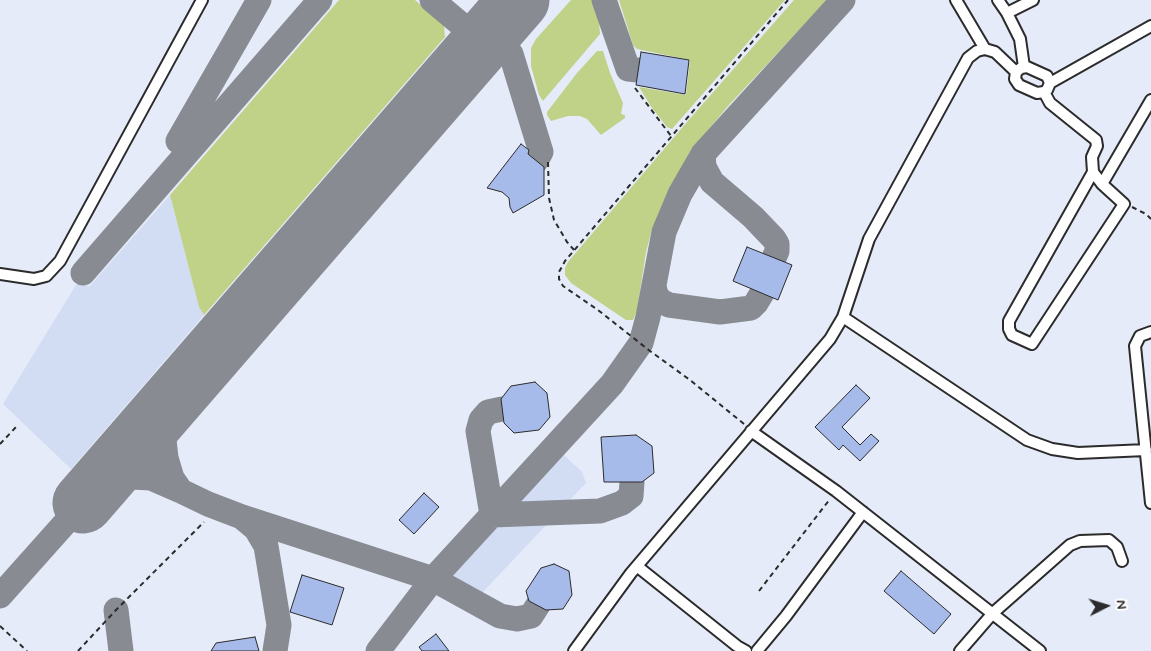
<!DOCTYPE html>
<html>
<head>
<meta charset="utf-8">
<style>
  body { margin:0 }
  #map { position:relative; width:1151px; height:651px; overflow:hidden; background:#e5ebf9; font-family:Mynerve,sans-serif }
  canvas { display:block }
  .north { position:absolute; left:1081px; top:581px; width:50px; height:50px; -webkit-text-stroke:4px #fff; paint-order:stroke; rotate:85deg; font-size:14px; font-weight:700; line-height:20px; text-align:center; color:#2b2b2b }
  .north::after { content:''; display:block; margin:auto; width:18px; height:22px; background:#2b2b2b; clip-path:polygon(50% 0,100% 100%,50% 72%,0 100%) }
</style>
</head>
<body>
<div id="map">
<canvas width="1151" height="651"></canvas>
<div class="north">N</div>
</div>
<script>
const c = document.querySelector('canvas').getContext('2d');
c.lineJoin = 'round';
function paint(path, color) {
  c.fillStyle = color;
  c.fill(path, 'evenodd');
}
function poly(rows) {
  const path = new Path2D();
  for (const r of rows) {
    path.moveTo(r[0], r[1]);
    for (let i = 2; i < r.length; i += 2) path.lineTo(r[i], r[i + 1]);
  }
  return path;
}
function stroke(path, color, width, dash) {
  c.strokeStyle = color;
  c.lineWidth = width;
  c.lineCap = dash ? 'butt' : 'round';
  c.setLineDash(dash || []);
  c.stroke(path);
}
const built = poly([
  [170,195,199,307,204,315,71,469,3,404,79,280,89,287],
  [564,455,582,472,586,483,481,594,448,578]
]);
const green = poly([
  [339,0,415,0,444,25,445,37,204,315,199,307,170,195],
  [571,0,592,0,599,21,600,34,543,101,539,95,531,66,531,48,536,39],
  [619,0,785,0,672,129,667,127,652,108,639,87,686,95,690,60,637,49,633,45],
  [794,0,827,0,728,106,689,153,652,229,646,252,637,311,633,320,626,320,571,283,565,275,565,268,568,262,687,122],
  [597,51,603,51,610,73,623,103,621,114,625,115,625,118,601,135,587,119,580,116,568,116,551,121,547,115,547,112,577,73]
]);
const taxiway = poly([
  [432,0,482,42],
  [604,0,628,69,638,70],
  [511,54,541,152,536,161],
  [178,141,259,0],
  [703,154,704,167,712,182,753,217,774,239,777,244,777,251,774,258],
  [83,273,320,0],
  [654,286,656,295,661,301,669,305,720,312,751,308,756,303,762,293],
  [502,409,488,412,481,420,478,431,492,515,600,511,622,503,631,496,632,482],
  [164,410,164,440,166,458,172,478,181,491,208,504,242,517,433,579,500,616,517,619,531,616,538,605],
  [99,485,132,477,151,478,181,491],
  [244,519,256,529,266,546,279,625,275,651],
  [0,596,83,503],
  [116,610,121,651],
  [378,651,433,579,612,384,641,343,648,317,664,232,680,194,703,154,843,0]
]);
const runway = poly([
  [83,503,519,0]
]);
const building = poly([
  [641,52,689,60,685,94,636,85,641,52],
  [521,144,529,150,528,154,544,167,544,195,513,213,510,207,509,198,502,192,487,188,521,144],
  [747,247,792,265,778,300,733,281,747,247],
  [535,382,547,393,550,417,539,430,514,433,504,423,501,399,511,386,535,382],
  [856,385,870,398,842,427,860,445,871,434,879,441,860,461,843,445,839,450,815,427,856,385],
  [636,435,652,446,654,473,642,482,604,482,601,437,636,435],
  [424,493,439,507,414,534,399,520,424,493],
  [554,564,569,571,572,595,563,609,546,610,529,601,526,591,541,568,554,564],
  [901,571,951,614,934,634,884,591,901,571],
  [302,575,344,588,332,625,290,612,302,575],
  [436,634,449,651,422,651,419,647,436,634],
  [255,637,259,651,211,651,216,643,255,637]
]);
const path = poly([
  [635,88,671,136],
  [548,162,549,198,554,220,567,242,574,250],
  [1132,207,1146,214,1151,219],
  [744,424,690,380,650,351,598,310,563,286,559,279,559,272,565,261,788,0],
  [0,444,17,426],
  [759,591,830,499],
  [0,626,27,651],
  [78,651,116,610,204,522]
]);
const minor = poly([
  [956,0,985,49],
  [998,0,1007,13,1020,39,1024,67],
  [1007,13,1033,0],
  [1027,67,1047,76,1050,83,1047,90,1044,92,1037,93,1019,85,1015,79,1016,72,1021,68,1027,67],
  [1050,83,1151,26],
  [1044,92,1050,103,1096,140,1097,146,1092,157,1093,172,1102,184,1124,204,1032,344,1012,335,1009,329,1009,321,1093,172],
  [1102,184,1151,100],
  [0,274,34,279,46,276,60,261,202,0],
  [843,317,1027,440,1052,449,1078,453,1146,450],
  [1151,332,1140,336,1135,346,1151,503],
  [751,431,836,491,1040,651],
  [638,567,737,646,746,651],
  [574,651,631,573,830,339,843,317,869,239,968,58,977,51,985,49,995,52,1016,72],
  [757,651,786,616,863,512],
  [960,651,993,613,1070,545,1080,541,1109,540,1117,547,1122,561]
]);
paint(built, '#d2ddf4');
paint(green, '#bfd287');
stroke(taxiway, '#888b92', 25);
stroke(runway, '#888b92', 61);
paint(building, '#a7bbea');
stroke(building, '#2b2b2b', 1);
stroke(minor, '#2b2b2b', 14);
stroke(path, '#2b2b2b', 2, [5, 4]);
stroke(minor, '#fff', 10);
</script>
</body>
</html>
